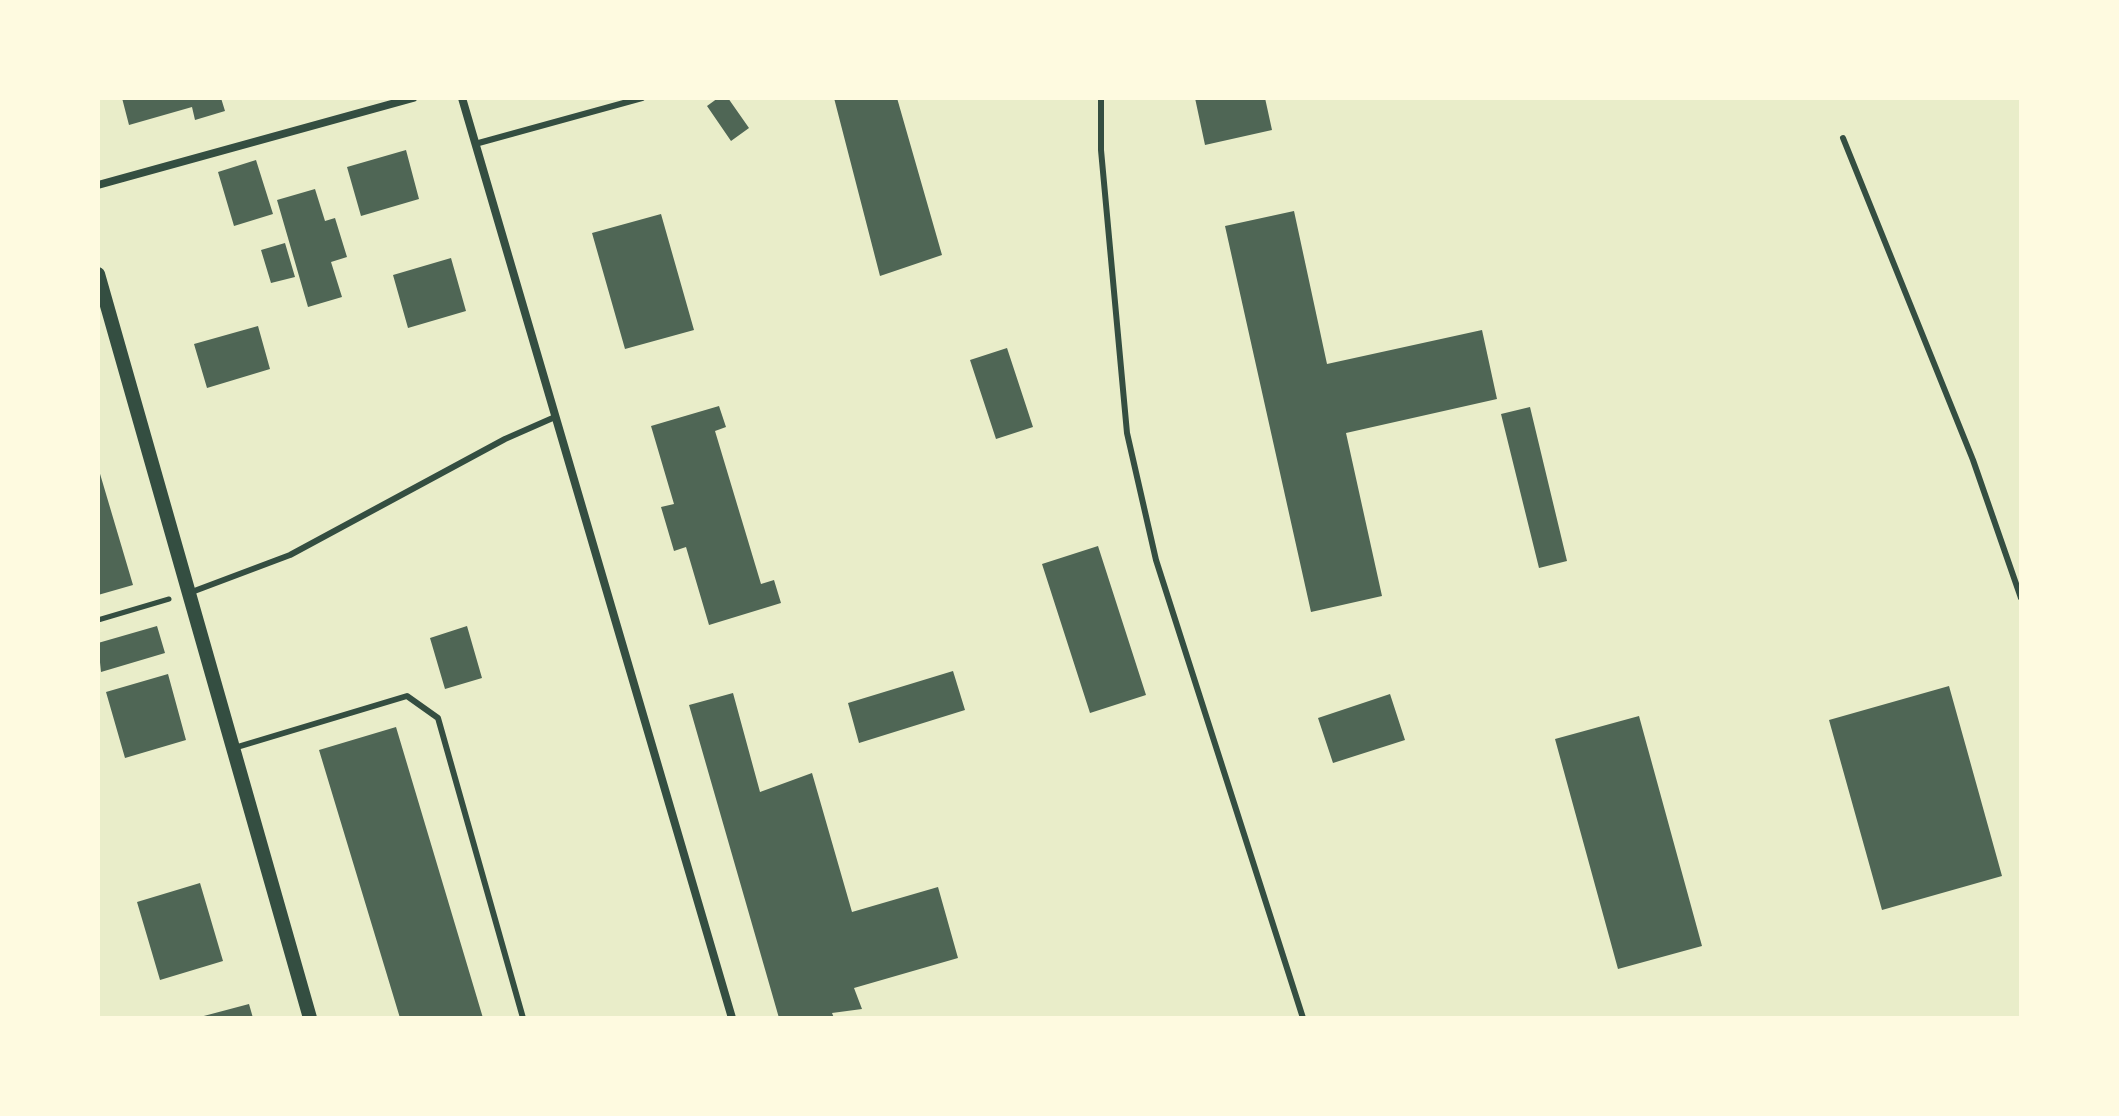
<!DOCTYPE html>
<html>
<head>
<meta charset="utf-8">
<style>
  body { margin:0 }
  #map { position:relative; width:2119px; height:1116px; overflow:hidden; background:#e9edc9; font-family:Manrope,sans-serif }
  canvas { display:block }
  .frame { position:absolute; inset:0; border:100px solid #fefae0; pointer-events:none }
</style>
</head>
<body>
<div id="map">
<canvas width="2119" height="1116"></canvas>
<div class="frame"></div>
</div>
<script>
const c = document.querySelector('canvas').getContext('2d');
c.lineJoin = 'round';
function paint(path, color) {
  c.fillStyle = color;
  c.fill(path, 'evenodd');
}
function poly(rows) {
  const path = new Path2D();
  for (const r of rows) {
    path.moveTo(r[0], r[1]);
    for (let i = 2; i < r.length; i += 2) path.lineTo(r[i], r[i + 1]);
  }
  return path;
}
function stroke(path, color, width, dash) {
  c.strokeStyle = color;
  c.lineWidth = width;
  c.lineCap = dash ? 'butt' : 'round';
  c.setLineDash(dash || []);
  c.stroke(path);
}
const building = poly([
  [122,98,221,98,225,111,195,120,192,107,129,125],
  [718,98,728,98,749,128,731,141,707,106],
  [834,98,897,98,942,255,880,276],
  [1195,98,1265,98,1272,130,1205,145],
  [406,150,419,199,361,216,347,167],
  [256,160,273,214,234,226,218,172],
  [315,189,325,221,335,218,347,257,331,262,342,297,308,307,277,200],
  [1294,211,1327,364,1482,330,1497,399,1346,433,1382,596,1311,612,1225,226],
  [661,214,694,330,625,349,592,233],
  [285,243,295,277,271,283,261,250],
  [451,258,466,311,408,328,393,275],
  [258,326,270,369,207,388,194,344],
  [1007,348,1033,427,996,439,970,360],
  [719,406,726,427,715,431,761,584,774,580,781,603,709,625,686,547,674,551,661,507,674,504,651,426],
  [1530,407,1567,561,1539,568,1501,414],
  [98,467,133,585,98,595],
  [1098,546,1146,695,1090,713,1042,564],
  [157,626,165,653,101,672,98,643],
  [467,626,482,678,445,689,430,638],
  [953,671,965,710,859,743,848,703],
  [168,674,186,740,125,758,106,692],
  [1949,686,2002,876,1882,910,1829,720],
  [733,693,760,792,812,773,852,912,938,887,958,958,854,988,862,1009,832,1013,834,1018,779,1018,689,705],
  [1390,694,1405,740,1333,763,1318,718],
  [1639,716,1702,946,1618,969,1555,739],
  [396,727,483,1018,400,1018,319,750],
  [200,883,223,961,160,980,137,902],
  [249,1004,253,1018,200,1018,200,1017]
]);
const path = poly([
  [98,620,169,599]
]);
const service = poly([
  [1101,98,1101,150,1127,433,1156,560,1303,1018],
  [1843,138,1973,460,2021,598],
  [475,144,642,98],
  [189,593,290,555,505,439,555,417],
  [234,748,407,696,438,718,523,1018]
]);
const minor = poly([
  [462,98,732,1018],
  [98,185,413,98]
]);
const tertiary = poly([
  [98,274,310,1018]
]);
paint(building, '#4f6655');
stroke(path, '#344e41', 5);
stroke(service, '#344e41', 6);
stroke(minor, '#344e41', 8);
stroke(tertiary, '#344e41', 14);
</script>
</body>
</html>
